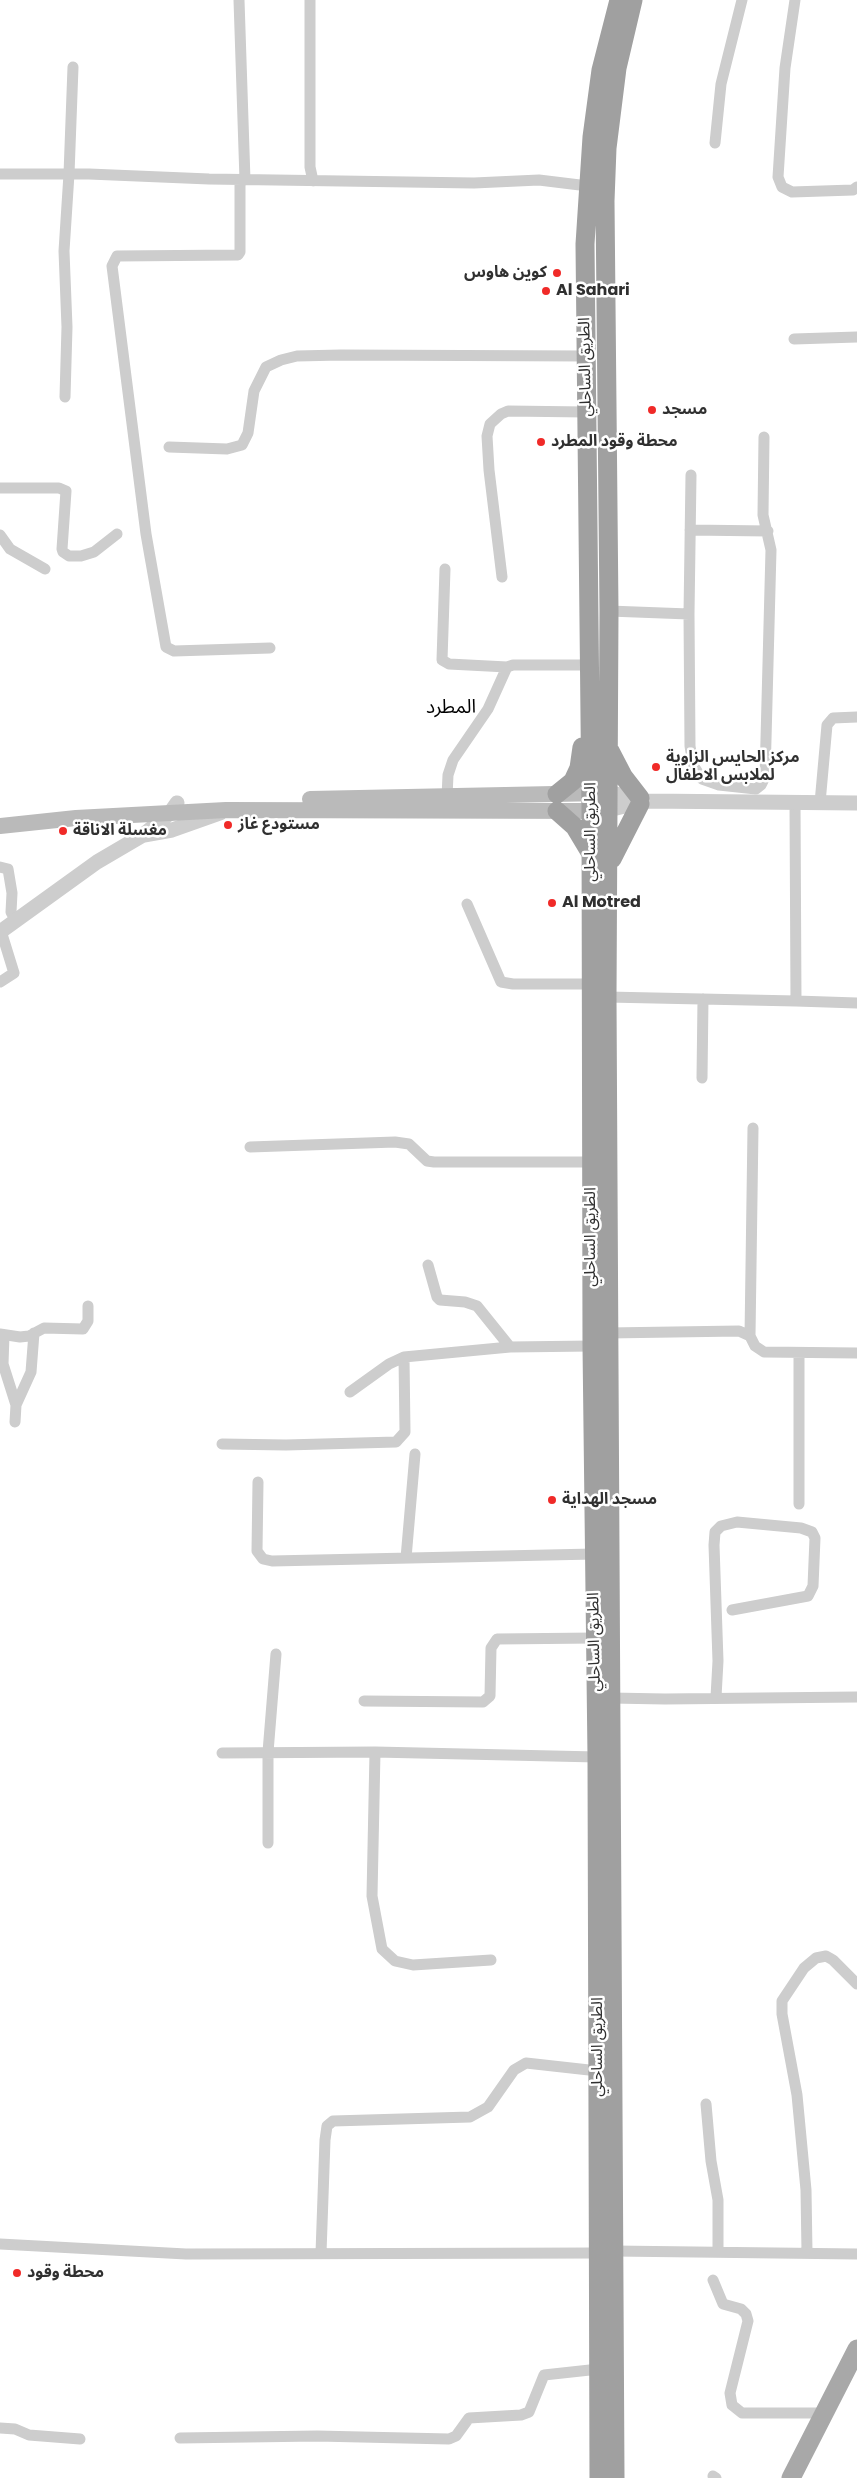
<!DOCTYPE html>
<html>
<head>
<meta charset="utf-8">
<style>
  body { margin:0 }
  canvas { display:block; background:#fff }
</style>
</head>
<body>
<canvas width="857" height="2478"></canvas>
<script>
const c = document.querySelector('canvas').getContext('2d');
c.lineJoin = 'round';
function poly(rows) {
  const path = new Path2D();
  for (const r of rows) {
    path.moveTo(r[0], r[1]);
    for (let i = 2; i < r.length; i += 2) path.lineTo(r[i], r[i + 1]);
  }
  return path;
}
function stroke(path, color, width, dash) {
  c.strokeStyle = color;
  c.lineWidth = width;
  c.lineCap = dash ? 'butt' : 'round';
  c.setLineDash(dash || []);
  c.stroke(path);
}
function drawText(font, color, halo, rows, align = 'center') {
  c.font = font + ' Poppins,"Noto Sans Arabic",sans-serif';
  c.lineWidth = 5;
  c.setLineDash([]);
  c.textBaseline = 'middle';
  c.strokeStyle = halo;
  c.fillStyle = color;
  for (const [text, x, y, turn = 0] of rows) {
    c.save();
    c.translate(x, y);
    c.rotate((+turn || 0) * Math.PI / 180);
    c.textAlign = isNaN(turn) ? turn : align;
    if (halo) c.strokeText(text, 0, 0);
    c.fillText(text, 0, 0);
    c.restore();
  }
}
const minor = poly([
  [239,0,245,180],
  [310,0,310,167,313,181],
  [795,0,785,68,778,177,782,187,792,192,853,190,857,187],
  [715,143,721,84,742,0],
  [0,174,89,174,209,179,474,183,539,180,588,186],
  [240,180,240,252,238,255,117,256,112,266,146,534,166,647,174,651,270,648],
  [794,339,857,337],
  [65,397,67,327,64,251,69,174,73,67],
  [169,447,227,449,242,445,248,433,254,391,266,367,281,360,297,356,341,355,586,356],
  [0,488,59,488,66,491,62,549,63,552,69,556,81,556,94,552,117,534],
  [690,530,768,531],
  [0,535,10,549,45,569],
  [445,569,442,660,449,664,507,667],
  [502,577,489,470,487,436,490,424,501,414,508,411,586,412],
  [609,611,689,614,690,746,693,765,702,779,719,785,756,789,761,785,765,777,771,550,763,515,764,437],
  [689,614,691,475],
  [447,797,448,775,453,760,488,709,507,667,513,665,589,665],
  [795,803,796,1001,857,1003],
  [820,803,827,725,833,718,857,717],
  [0,867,8,869,12,893,11,912,16,921],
  [467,904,501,982,513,984,591,984],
  [0,982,14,973,1,931],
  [607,997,796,1001],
  [702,1078,703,999],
  [250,1147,395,1142,409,1144,427,1161,434,1162,591,1162],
  [428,1265,437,1297,440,1300,465,1302,477,1306,510,1347],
  [608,1333,739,1331,750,1336,755,1346,764,1352,857,1353],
  [0,1334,20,1337,29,1336,44,1328,83,1329,88,1321,88,1306],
  [4,1335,3,1364,16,1405,15,1422],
  [750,1336,753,1128],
  [799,1353,799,1504],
  [350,1392,389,1364,404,1357,510,1347,592,1346],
  [16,1405,31,1372,34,1333],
  [222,1444,286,1445,396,1442,405,1432,404,1357],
  [258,1482,257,1551,263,1559,272,1561,594,1554],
  [406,1558,415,1454],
  [716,1697,718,1661,714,1545,715,1532,721,1526,737,1522,801,1528,812,1532,815,1538,813,1586,808,1596,732,1610],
  [611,1698,665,1699,857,1697],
  [364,1701,483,1702,490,1696,491,1648,497,1639,595,1638],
  [375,1752,372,1896,382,1949,395,1961,413,1965,491,1960],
  [222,1753,375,1752,597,1757],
  [268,1843,268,1752,276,1654],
  [706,2104,711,2161,718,2200,718,2251],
  [0,2244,186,2254,599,2253],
  [614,2251,857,2254],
  [807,2252,806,2190,797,2095,782,2014,782,2001,804,1968,816,1958,826,1956,833,1960,857,1984],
  [321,2253,325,2140,327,2126,333,2121,470,2117,488,2107,514,2070,526,2063,598,2071],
  [713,2280,723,2304,741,2309,746,2314,748,2321,730,2393,732,2405,742,2413,824,2413],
  [0,2428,15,2429,29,2435,80,2439],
  [180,2438,317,2436,449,2439,456,2436,469,2418,521,2415,529,2412,544,2375,599,2369],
  [713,2476,716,2478]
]);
const tertiary = poly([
  [608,793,640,798,646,801,857,803],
  [608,810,646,801],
  [144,835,172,830,220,813],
  [0,932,97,862,143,835,170,813,177,803]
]);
const secondary = poly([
  [310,799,603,793],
  [0,826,76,818,226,810,602,811]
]);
const primary = poly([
  [791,2478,857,2349]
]);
const trunk = poly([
  [610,751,623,776,640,798],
  [557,794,573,781,579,768,582,747],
  [557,811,575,827,590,852],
  [612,859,640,804],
  [599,2478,597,1757,592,1346,591,811,585,244,592,137,601,70,619,0],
  [615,2478,607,997,609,611,605,201,607,148,617,68,633,0]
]);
const markers = [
  [557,273,5,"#f02a28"],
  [546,291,5,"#f02a28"],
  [652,410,5,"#f02a28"],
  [541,442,5,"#f02a28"],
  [656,767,5,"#f02a28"],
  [228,825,5,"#f02a28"],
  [63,831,5,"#f02a28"],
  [552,903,5,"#f02a28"],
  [552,1500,5,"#f02a28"],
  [17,2273,5,"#f02a28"]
];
const poiNames = [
  ["كوين هاوس",547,273,"right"],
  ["Al Sahari",556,291],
  ["مسجد",662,410],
  ["محطة وقود المطرد",551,442],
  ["مركز الحايس الزاوية",666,758],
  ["لملابس الاطفال",666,776],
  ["مستودع غاز",238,825],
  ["مغسلة الاناقة",73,831],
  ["Al Motred",562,903],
  ["مسجد الهداية",562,1500],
  ["محطة وقود",27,2273]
];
const streetNames = [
  ["الطريق الساحلي",586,367,-91],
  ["الطريق الساحلي",591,832,-90],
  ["الطريق الساحلي",591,1237,-90],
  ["الطريق الساحلي",595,1642,-91],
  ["الطريق الساحلي",598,2047,-90]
];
const quarterNames = [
  ["المطرد",451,708]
];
stroke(minor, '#cdcdcd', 11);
stroke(tertiary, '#cdcdcd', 15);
stroke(secondary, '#bababa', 16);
stroke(primary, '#a8a8a8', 19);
stroke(trunk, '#a0a0a0', 19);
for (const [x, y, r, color] of markers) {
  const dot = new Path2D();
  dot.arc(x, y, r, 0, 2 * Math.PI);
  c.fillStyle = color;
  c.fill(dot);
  stroke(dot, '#fff', 2);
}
drawText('bold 16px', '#303030', '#fff', poiNames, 'left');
drawText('16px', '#303030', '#fff', streetNames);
drawText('19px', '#000', '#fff', quarterNames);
</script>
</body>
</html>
